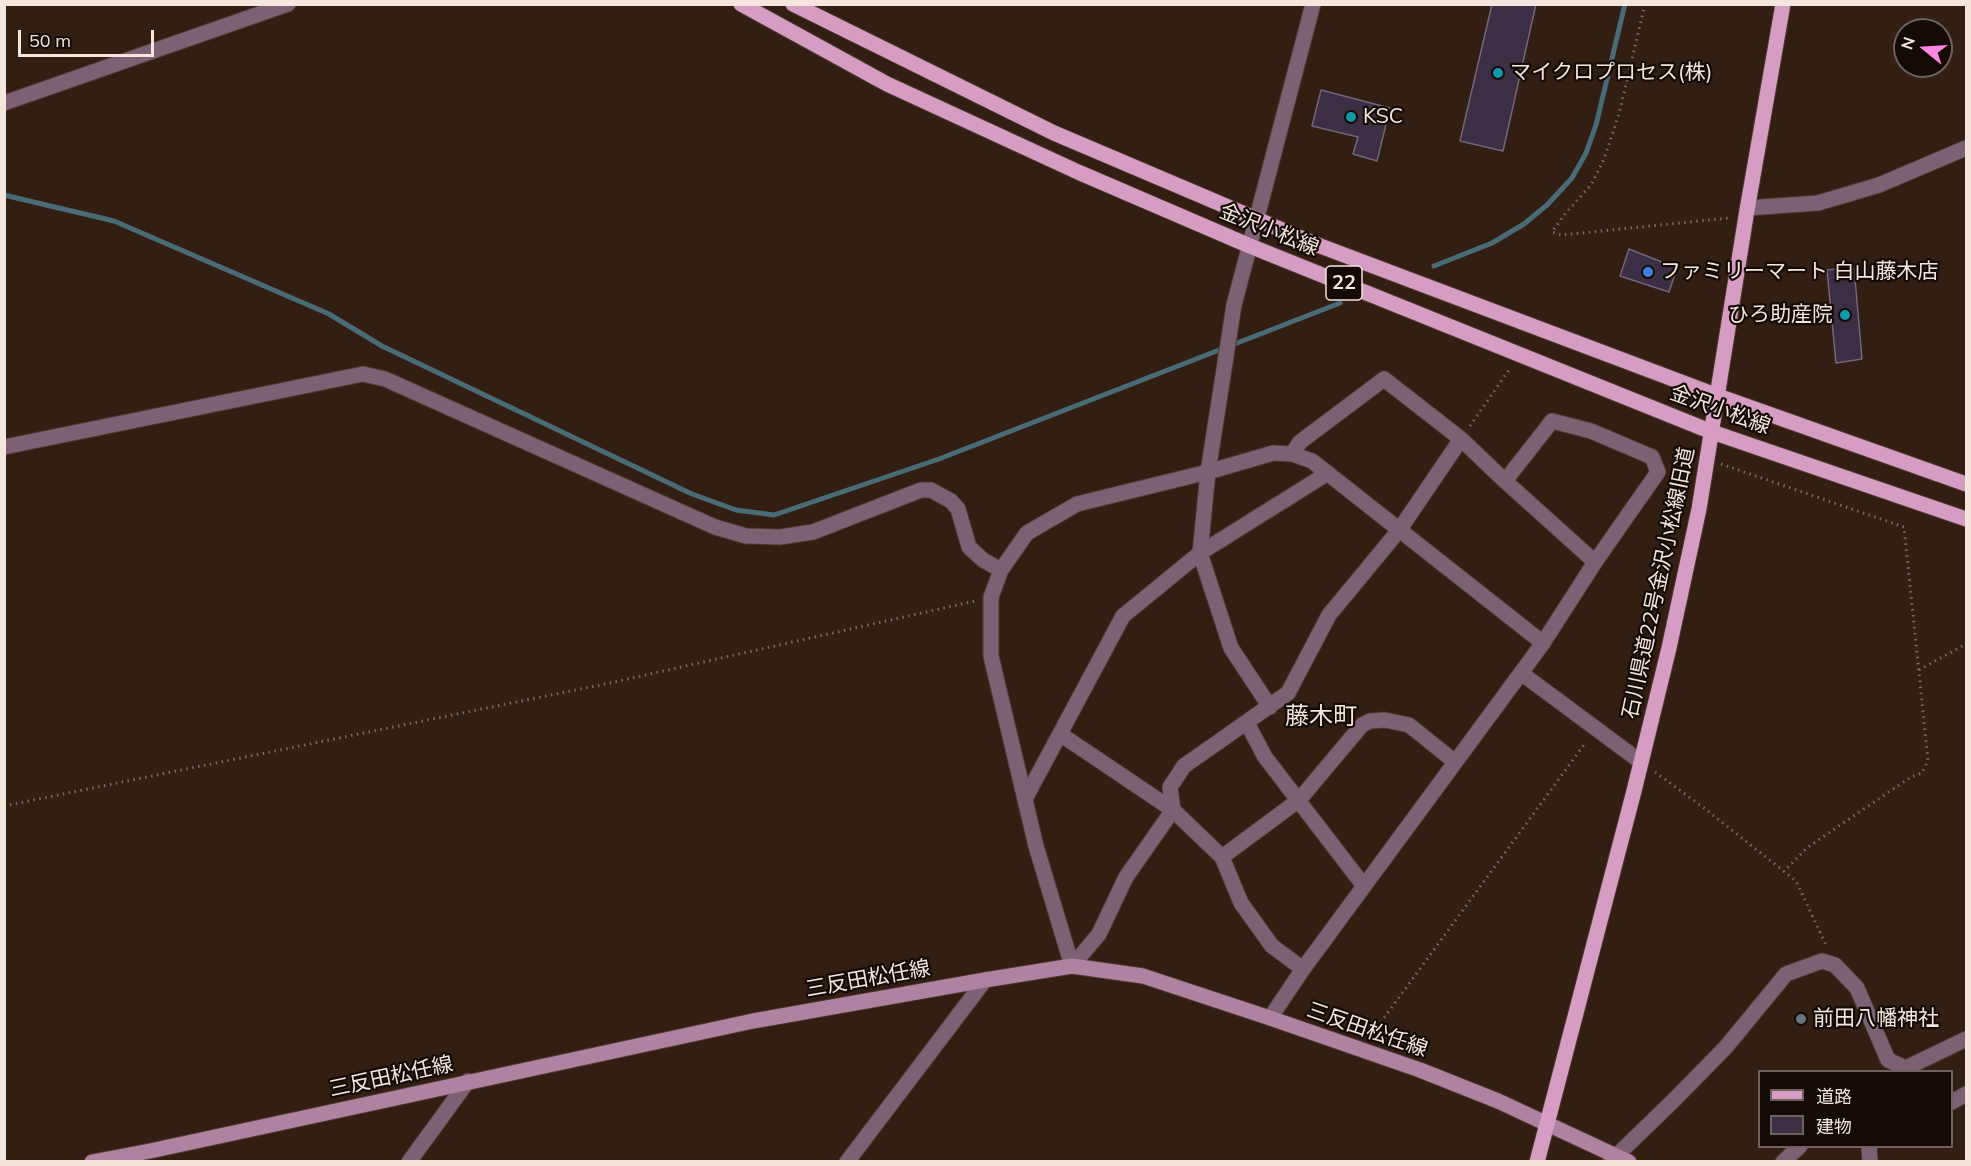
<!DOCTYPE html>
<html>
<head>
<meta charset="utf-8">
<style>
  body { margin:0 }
  #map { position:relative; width:1971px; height:1166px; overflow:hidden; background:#331e12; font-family:Mulish,"Noto Sans JP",sans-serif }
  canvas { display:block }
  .frame { position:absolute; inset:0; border:6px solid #f4e5dd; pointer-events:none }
  .legend { position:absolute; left:1758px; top:1070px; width:195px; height:78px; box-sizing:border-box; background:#140b06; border:2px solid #6e625c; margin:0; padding:8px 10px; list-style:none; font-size:18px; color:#f4e5dd }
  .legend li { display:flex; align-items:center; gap:12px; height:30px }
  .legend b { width:30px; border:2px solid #6e625c }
  .north { position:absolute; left:1893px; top:18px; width:60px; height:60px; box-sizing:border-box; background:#140b06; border:2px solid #6e625c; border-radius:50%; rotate:288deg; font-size:16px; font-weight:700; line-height:24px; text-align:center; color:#f4e5dd }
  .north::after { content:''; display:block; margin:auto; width:21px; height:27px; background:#fd86e2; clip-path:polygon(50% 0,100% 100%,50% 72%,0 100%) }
  .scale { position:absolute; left:18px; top:30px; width:136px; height:27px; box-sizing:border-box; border:3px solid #f4e5dd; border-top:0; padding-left:8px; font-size:18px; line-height:21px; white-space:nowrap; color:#f4e5dd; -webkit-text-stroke:4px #140b06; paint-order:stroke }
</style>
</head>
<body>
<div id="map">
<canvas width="1971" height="1166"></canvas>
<div class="frame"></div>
<ul class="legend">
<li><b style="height:8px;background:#d69cc4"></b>道路</li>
<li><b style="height:16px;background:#3b2e45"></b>建物</li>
</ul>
<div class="north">N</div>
<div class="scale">50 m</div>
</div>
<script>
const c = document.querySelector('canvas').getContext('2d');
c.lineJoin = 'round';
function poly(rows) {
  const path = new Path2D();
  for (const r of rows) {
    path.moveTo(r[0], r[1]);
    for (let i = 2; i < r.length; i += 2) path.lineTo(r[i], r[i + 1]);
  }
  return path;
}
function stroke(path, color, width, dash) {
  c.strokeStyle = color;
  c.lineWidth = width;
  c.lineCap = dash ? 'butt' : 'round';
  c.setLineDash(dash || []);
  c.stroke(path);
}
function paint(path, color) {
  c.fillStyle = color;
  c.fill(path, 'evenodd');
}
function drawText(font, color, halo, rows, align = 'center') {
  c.font = font + ' Mulish,"Noto Sans JP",sans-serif';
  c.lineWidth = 4.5;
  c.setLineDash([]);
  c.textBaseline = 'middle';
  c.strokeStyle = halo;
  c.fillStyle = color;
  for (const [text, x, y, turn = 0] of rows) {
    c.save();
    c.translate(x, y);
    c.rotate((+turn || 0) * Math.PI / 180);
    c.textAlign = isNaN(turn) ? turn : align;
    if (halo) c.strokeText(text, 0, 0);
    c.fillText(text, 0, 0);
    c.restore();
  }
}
const stream = poly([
  [4,195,114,221,329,314,382,346,692,494,736,510,774,515,939,459,1340,303],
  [1434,266,1492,243,1524,224,1547,205,1572,178,1586,153,1596,125,1625,4]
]);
const building = poly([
  [1492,4,1536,4,1503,151,1460,141,1492,4],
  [1321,90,1390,108,1377,161,1353,154,1358,137,1312,126,1321,90],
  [1629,249,1677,268,1669,292,1620,276,1629,249],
  [1854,267,1862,359,1836,363,1827,270,1854,267]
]);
const path = poly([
  [1645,4,1619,114,1604,159,1591,185,1565,214,1552,232,1562,235,1729,218],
  [1470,426,1511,367],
  [1721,464,1904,527,1928,760,1922,773,1911,777,1808,847,1784,871],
  [1919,670,1966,644],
  [1655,772,1704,808,1796,881,1827,947],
  [4,806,610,683,975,601],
  [1370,1037,1586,742]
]);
const minor = poly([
  [4,103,288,4],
  [1747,208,1818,203,1879,185,1966,148],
  [1292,454,1300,442,1384,379,1461,439,1505,481],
  [1543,643,1595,562,1658,472,1652,457,1591,431,1552,421,1505,481,1595,562],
  [1521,673,1641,762],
  [1270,707,1231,648,1200,553,1208,472,1234,305,1313,4],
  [1247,723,1265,757,1364,886],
  [1060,734,1173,810,1222,857,1241,903,1272,946,1303,969],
  [1025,799,1123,616,1200,553,1328,473],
  [1222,857,1299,800,1362,725,1370,721,1385,720,1409,725,1455,762],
  [1072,966,1099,934,1126,877,1173,810,1170,787,1184,766,1288,693,1329,615,1400,529,1461,439],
  [1952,1102,1966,1094],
  [1869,1146,1870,1162],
  [409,1162,468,1081],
  [847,1162,985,980],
  [1610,1162,1673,1101,1726,1047,1786,974,1822,961,1835,965,1857,988,1888,1060,1906,1068,1966,1039],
  [1783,1162,1800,1146]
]);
const tertiary = poly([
  [4,447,363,374,385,379,715,527,746,536,780,537,813,532,921,490,931,490,951,501,958,509,969,547,983,560,1001,570],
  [1072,966,1036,846,991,656,991,597,1001,570,1027,533,1077,504,1208,472,1273,453,1292,454,1312,461,1543,643,1303,969,1270,1018]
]);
const secondary = poly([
  [92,1162,150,1151,753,1021,985,980,1072,966,1143,976,1270,1018,1420,1070,1498,1101,1629,1162]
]);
const primary = poly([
  [741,4,887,84,1078,172,1250,246,1712,432,1966,519],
  [793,4,1054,133,1315,244,1718,396,1966,484],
  [1537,1162,1634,791,1669,648,1699,509,1746,216,1783,4]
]);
const markers = [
  [1498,73,6,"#0f9aa8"],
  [1351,117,6,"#0f9aa8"],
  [1648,272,6,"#3f7fe0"],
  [1845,315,6,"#0f9aa8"],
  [1801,1019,6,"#6b7280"]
];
const shields = [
  [1344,283,36]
];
const shieldNames = [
  ["22",1344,283]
];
const poiNames = [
  ["マイクロプロセス(株)",1510,73],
  ["KSC",1363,117],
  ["ファミリーマート 白山藤木店",1660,272],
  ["ひろ助産院",1833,315,"right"],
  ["前田八幡神社",1813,1019]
];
const streetNames = [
  ["金沢小松線",1269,230,22],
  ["金沢小松線",1720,410,20],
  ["石川県道22号金沢小松線旧道",1659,583,-78],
  ["三反田松任線",868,979,-10],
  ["三反田松任線",1367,1030,19],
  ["三反田松任線",391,1077,-12]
];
const quarterNames = [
  ["藤木町",1321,717]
];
stroke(stream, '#496a77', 5);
paint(building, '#3b2e45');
stroke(building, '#72657c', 1.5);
stroke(minor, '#4e3a2e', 17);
stroke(tertiary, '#4e3a2e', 17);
stroke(secondary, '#4e3a2e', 17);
stroke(primary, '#4e3a2e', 17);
stroke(path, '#7c6a5f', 3, [1.5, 4.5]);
stroke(minor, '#7c6074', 15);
stroke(tertiary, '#7c6074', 15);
stroke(secondary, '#af82a1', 15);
stroke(primary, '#d69cc4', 15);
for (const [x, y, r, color] of markers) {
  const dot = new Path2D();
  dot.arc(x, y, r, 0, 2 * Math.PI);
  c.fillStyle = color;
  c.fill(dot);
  stroke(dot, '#140b06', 2);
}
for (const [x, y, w] of shields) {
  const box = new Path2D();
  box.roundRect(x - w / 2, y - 17, w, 34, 4.5);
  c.fillStyle = '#140b06';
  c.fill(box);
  stroke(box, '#f4e5dd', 1.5);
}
drawText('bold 20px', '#f4e5dd', null, shieldNames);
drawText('21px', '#f4e5dd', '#140b06', poiNames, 'left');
drawText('21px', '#f4e5dd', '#140b06', streetNames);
drawText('24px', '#f4e5dd', '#140b06', quarterNames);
</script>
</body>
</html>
